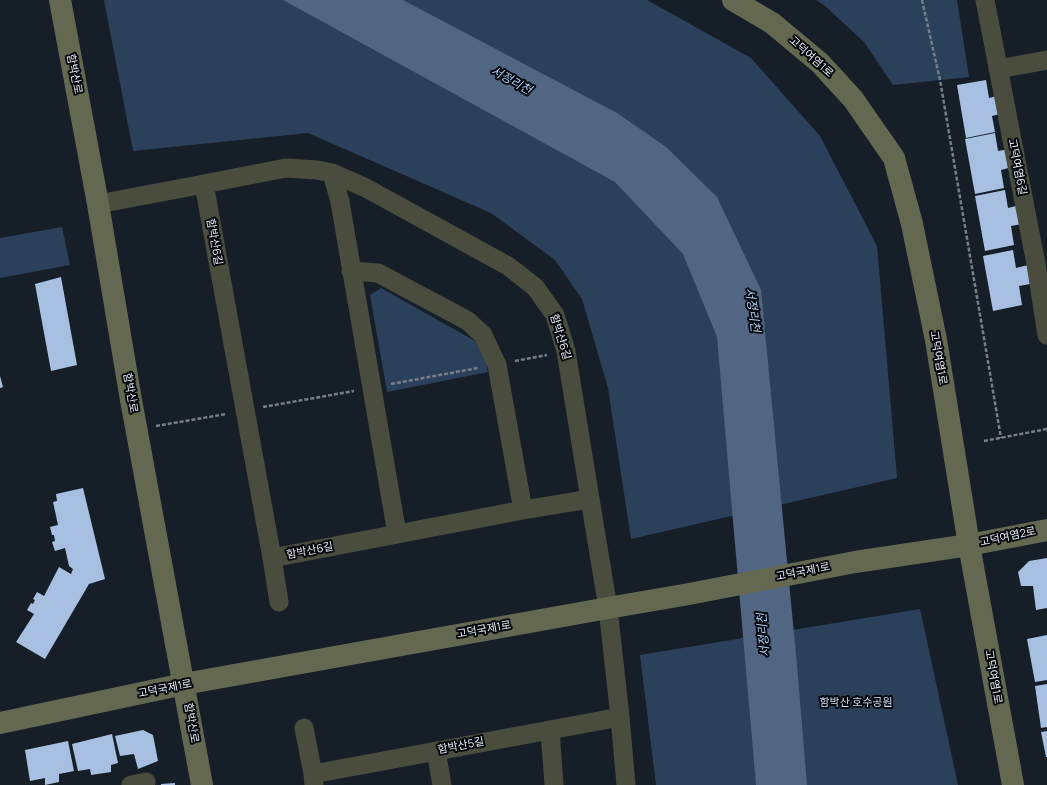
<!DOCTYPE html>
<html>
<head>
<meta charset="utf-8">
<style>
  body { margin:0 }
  canvas { display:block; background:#161e28 }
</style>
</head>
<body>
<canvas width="1047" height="785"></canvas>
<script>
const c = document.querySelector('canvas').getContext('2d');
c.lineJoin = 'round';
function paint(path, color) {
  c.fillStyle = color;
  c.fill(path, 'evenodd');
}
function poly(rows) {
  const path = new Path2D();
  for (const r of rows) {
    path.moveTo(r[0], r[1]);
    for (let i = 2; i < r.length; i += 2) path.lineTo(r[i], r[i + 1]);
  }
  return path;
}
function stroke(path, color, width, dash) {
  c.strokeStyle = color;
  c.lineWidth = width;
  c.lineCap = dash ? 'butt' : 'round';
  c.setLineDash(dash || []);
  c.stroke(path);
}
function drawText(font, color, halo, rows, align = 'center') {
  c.font = font + ' Manrope,"Noto Sans KR",sans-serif';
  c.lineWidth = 4;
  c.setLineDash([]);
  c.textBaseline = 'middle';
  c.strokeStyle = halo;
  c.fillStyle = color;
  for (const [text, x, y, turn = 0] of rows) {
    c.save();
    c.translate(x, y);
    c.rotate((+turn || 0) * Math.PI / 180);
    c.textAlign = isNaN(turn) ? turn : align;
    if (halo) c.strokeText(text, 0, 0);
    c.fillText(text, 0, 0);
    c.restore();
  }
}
const green = poly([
  [104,0,647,0,751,58,820,136,877,246,897,478,631,539,608,388,582,299,555,260,491,213,308,133,133,151],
  [816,0,957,0,969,77,893,85,864,42,824,5],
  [62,227,70,265,0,278,0,238],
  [381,288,475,341,484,354,488,372,387,392,370,295],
  [920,609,958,785,656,785,640,655]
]);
const water = poly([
  [283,0,403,0,617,113,666,147,717,197,761,290,797,665,807,785,756,785,717,337,683,254,615,182]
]);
const building = poly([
  [986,80,989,98,1001,95,1004,113,992,116,995,132,966,138,957,85],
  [995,133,998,151,1010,149,1012,167,1001,170,1004,188,975,194,965,139],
  [1005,190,1008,208,1020,205,1022,224,1011,226,1014,245,985,251,975,196],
  [1013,250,1016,268,1028,265,1030,284,1019,286,1022,305,993,311,983,256],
  [61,277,77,365,51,371,35,284],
  [0,376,3,387,0,388],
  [83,488,105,579,89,584,45,659,16,642,34,614,27,610,31,603,33,604,35,600,33,599,37,592,44,596,59,567,71,574,73,569,69,566,65,548,55,551,52,542,55,541,54,535,52,535,50,527,58,525,53,502,57,501,56,494],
  [1047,558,1047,608,1036,610,1033,586,1021,586,1018,572,1029,561],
  [1047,635,1047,680,1035,682,1027,639],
  [1047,684,1047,727,1041,728,1035,686],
  [143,730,153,735,158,761,138,769,134,754,120,756,115,736],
  [1047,731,1047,757,1046,757,1041,732],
  [112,734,118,763,111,765,111,772,91,775,90,769,78,771,72,744],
  [68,741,74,771,59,774,59,782,45,785,45,778,30,781,25,750],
  [175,783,175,785,161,785,161,784]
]);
const path = poly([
  [922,0,940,80,1001,438],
  [515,361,547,355],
  [391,384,478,368],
  [263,407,354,391],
  [156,426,226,414],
  [984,441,1047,429]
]);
const street = poly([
  [985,0,1036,264,1047,335],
  [998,69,1047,60],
  [332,173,340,202,397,534],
  [98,204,204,184],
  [351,271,378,273,468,321,483,335,497,365,523,510],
  [590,499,523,510,272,558,204,184,286,168,317,170,332,173,366,188,508,266,535,287,555,315,566,351,590,499,608,608,620,717,626,785],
  [272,558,279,602],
  [304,728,313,774],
  [550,730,554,785],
  [436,751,442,785],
  [131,785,146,782],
  [314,785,313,774,620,717]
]);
const secondary = poly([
  [60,0,98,204,131,400,202,785],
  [733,0,772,23,820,63,853,99,894,158,912,224,936,340,969,545,1013,785],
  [0,723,184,684,608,608,689,594,855,562,969,545,1047,530]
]);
const streetNames = [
  ["고덕여염1로",811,57,42],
  ["함박산로",74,74,79],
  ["고덕여염6길",1017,167,79],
  ["함박산6길",214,242,80],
  ["함박산6길",560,337,73],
  ["고덕여염1로",938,358,80],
  ["함박산로",130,393,80],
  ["고덕여염2로",1008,537,-12],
  ["함박산6길",310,551,-11],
  ["고덕국제1로",803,572,-11],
  ["고덕국제1로",484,630,-10],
  ["고덕여염1로",993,677,80],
  ["고덕국제1로",165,689,-11],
  ["함박산로",191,723,80],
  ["함박산5길",461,746,-11]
];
const parkNames = [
  ["함박산 호수공원",856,703]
];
const waterNames = [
  ["서정리천",511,81,29],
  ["서정리천",752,310,82],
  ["서정리천",764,635,-95]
];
paint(green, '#2b405b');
paint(water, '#506683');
paint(building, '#a7c0e1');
stroke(path, '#777e87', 2.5, [4, 2]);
stroke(street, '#4a4d3e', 19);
stroke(secondary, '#646850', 22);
drawText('11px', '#e8eef5', '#05080c', streetNames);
drawText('11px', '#cfdff5', '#05080c', parkNames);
drawText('italic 12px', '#b1d1fa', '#05080c', waterNames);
</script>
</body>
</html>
